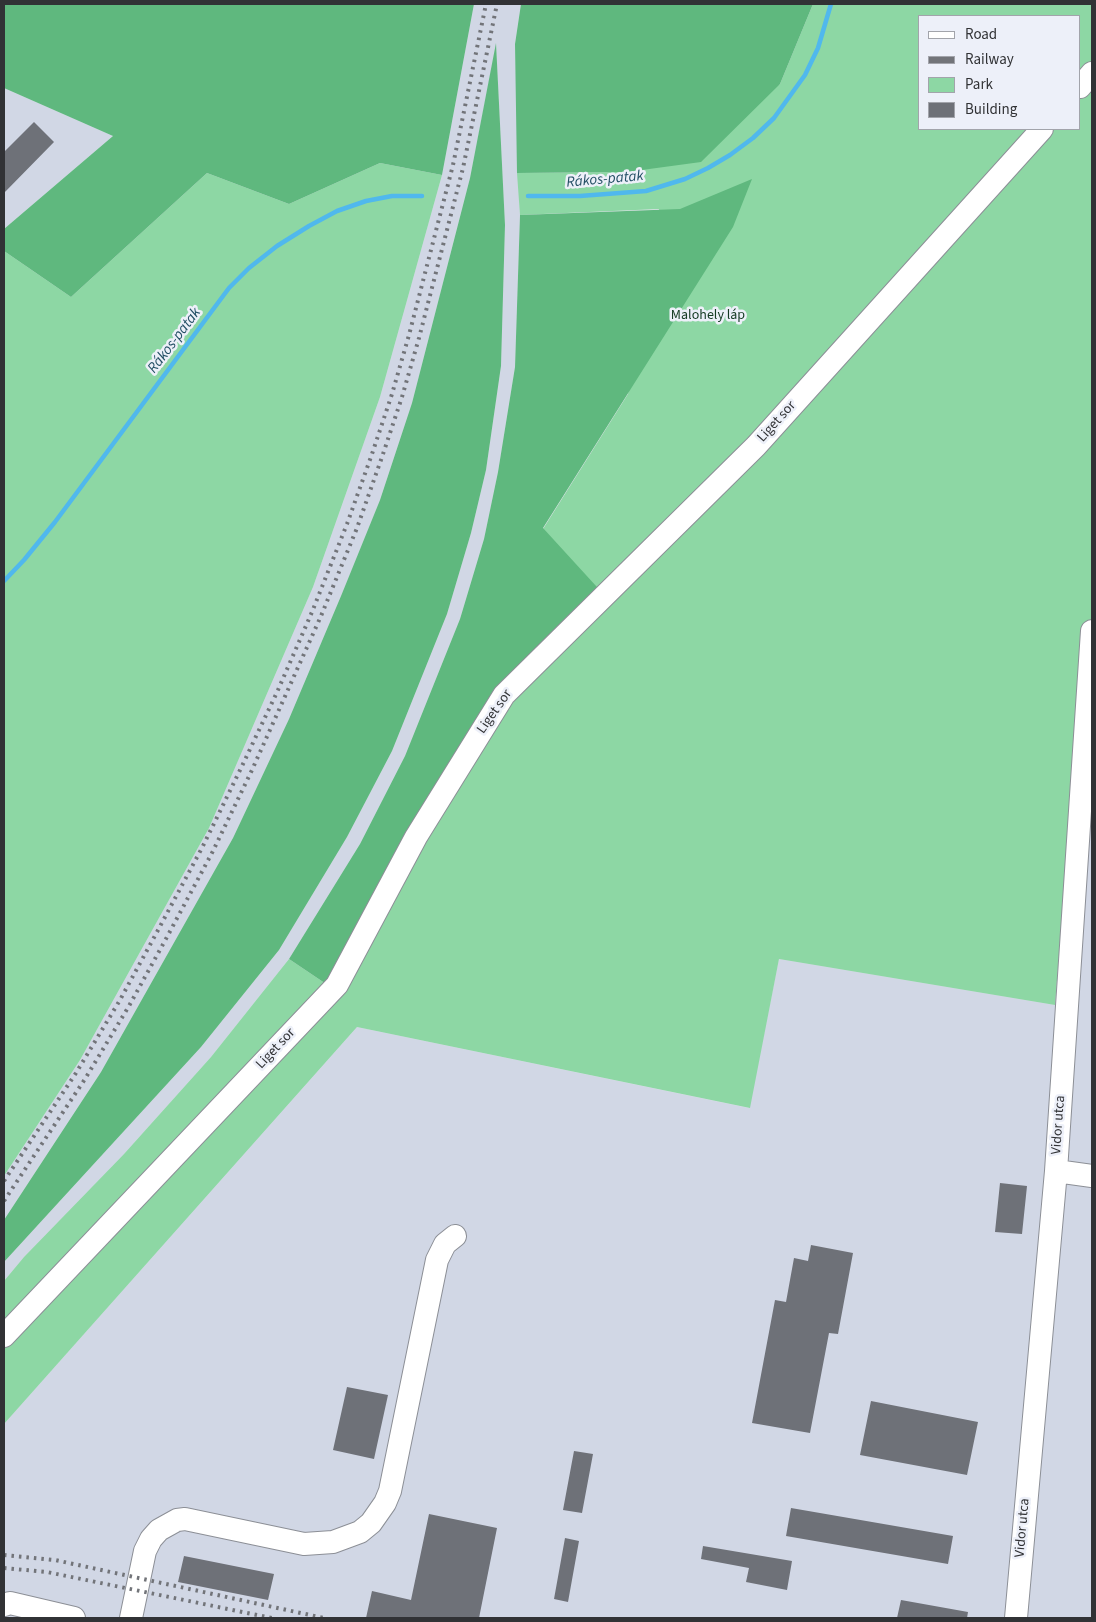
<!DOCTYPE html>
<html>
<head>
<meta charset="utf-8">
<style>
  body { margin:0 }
  #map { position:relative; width:1096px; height:1622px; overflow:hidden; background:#e0e3eb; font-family:"Source Sans 3",sans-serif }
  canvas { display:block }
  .frame { position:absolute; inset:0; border:5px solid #313235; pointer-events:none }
  .legend { position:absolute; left:918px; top:15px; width:162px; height:115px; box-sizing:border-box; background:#edf0f9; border:1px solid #a2a4ab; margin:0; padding:6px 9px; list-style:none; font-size:15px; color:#313235 }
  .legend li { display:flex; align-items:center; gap:10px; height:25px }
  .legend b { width:25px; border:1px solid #a2a4ab }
</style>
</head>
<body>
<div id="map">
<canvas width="1096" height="1622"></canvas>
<div class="frame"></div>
<ul class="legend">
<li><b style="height:6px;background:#fff"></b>Road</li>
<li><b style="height:6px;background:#727479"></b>Railway</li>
<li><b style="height:14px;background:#8dd7a4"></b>Park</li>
<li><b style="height:14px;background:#6e7178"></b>Building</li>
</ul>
</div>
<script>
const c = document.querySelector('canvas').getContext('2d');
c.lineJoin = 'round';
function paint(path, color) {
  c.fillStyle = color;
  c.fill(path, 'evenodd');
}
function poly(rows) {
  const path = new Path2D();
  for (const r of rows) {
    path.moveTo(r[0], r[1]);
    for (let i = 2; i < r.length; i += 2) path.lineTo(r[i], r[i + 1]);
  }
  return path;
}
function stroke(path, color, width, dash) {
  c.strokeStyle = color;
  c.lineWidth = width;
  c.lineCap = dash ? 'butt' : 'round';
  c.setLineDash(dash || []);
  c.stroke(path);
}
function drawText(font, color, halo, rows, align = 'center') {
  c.font = font + ' "Source Sans 3",sans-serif';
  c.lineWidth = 5;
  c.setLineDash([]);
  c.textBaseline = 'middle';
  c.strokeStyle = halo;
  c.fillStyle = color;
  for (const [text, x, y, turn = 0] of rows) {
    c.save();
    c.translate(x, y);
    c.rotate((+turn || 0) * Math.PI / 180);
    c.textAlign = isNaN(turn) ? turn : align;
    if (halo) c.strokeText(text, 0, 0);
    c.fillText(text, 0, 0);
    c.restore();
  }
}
const built = poly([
  [474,4,521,4,515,44,520,215,515,367,498,472,484,539,460,619,405,756,360,844,289,959,211,1057,124,1154,24,1257,4,1281,4,1262,201,1047,279,950,347,837,392,751,447,614,471,533,486,470,501,366,505,225,496,46,470,178,412,403,380,500,341,596,289,719,233,838,101,1072,4,1220,4,1176,80,1060,209,828,313,587,380,397,442,175],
  [4,88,113,136,4,229],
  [1092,677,1092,1618,4,1618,4,1424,357,1027,749,1108,779,959,1055,1005,1081,679]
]);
const green = poly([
  [813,4,1092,4,1092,677,1081,680,1055,1005,779,959,750,1108,357,1027,4,1424,4,1281,24,1257,124,1154,211,1057,289,959,338,992,543,529,628,394,659,209,520,215,517,173,627,172,780,84],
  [920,16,1080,16,1080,129,920,129],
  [380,163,442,175,380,397,313,587,209,828,80,1060,4,1176,4,251,71,297,207,173,289,204]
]);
const forest = poly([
  [4,4,474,4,442,175,380,163,289,204,207,173,71,297,4,251,4,229,113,136,4,88],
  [521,4,813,4,780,84,701,162,627,172,517,173,515,44],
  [496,43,505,225,501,366,486,470,471,533,447,614,392,751,347,837,279,950,201,1047,4,1262,4,1220,101,1072,233,838,289,719,341,596,380,500,412,403,470,178],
  [752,179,733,227,543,528,607,598,468,748,338,992,289,959,360,844,405,756,460,619,484,539,498,472,515,367,520,215,680,209]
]);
const stream = poly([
  [528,196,580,196,646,191,685,179,708,168,730,155,753,138,774,118,805,75,818,48,831,4],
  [4,581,24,560,55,522,229,288,249,268,277,246,309,226,337,211,366,201,392,196,422,196]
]);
const building = poly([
  [34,122,54,142,4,193,4,152],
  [1000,1183,1027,1186,1022,1234,995,1232],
  [811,1245,853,1253,838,1334,829,1333,810,1433,752,1423,775,1300,786,1302,794,1258,808,1261],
  [347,1387,388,1395,374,1459,333,1450],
  [871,1401,978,1422,967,1475,860,1455],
  [574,1451,593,1454,582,1513,563,1510],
  [791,1508,953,1536,948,1564,786,1536],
  [429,1514,497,1528,479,1618,366,1618,372,1591,411,1600],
  [565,1538,579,1541,568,1602,554,1599],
  [703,1546,792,1561,787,1590,746,1582,749,1568,701,1559],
  [184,1556,274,1574,268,1600,178,1582],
  [901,1600,968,1612,967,1618,897,1618]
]);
const minor = poly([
  [1080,87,1092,73],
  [1056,1171,1092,1176],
  [4,1336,337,985,416,837,504,695,756,446,1042,129],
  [4,1605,10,1603,74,1618],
  [131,1618,145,1551,151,1539,159,1530,177,1520,185,1519,304,1544,333,1542,360,1532,371,1523,385,1503,390,1491,437,1260,445,1244,455,1236],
  [1016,1618,1056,1171,1092,631]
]);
const rail = poly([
  [4,1181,76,1073,120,1000,157,932,203,846,242,766,278,690,312,612,347,524,372,454,392,394,409,335,453,165,486,4],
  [4,1201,85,1079,129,1006,167,937,213,851,252,770,321,616,357,528,382,457,402,397,419,338,463,168,497,4],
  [4,1555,55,1560,324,1618],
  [4,1568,47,1572,272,1618]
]);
const parkNames = [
  ["Malohely láp",708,316]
];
const streetNames = [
  ["Liget sor",777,422,-48],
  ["Liget sor",495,712,-55],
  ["Liget sor",276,1049,-47],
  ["Vidor utca",1059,1125,-86],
  ["Vidor utca",1023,1528,-85]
];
const waterNames = [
  ["Rákos-patak",605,180,-5],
  ["Rákos-patak",175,341,-53]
];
paint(built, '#d1d7e5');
paint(green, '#8dd7a4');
paint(forest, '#5fb87e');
stroke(stream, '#50b8ed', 4.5);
paint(building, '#6e7178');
stroke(minor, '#8c8f96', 24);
stroke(minor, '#fff', 22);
stroke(rail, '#727479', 4, [2.5, 5]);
drawText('14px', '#143a22', '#edf0f9', parkNames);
drawText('14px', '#313235', '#edf0f9', streetNames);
drawText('italic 15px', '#244f65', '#edf0f9', waterNames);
</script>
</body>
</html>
